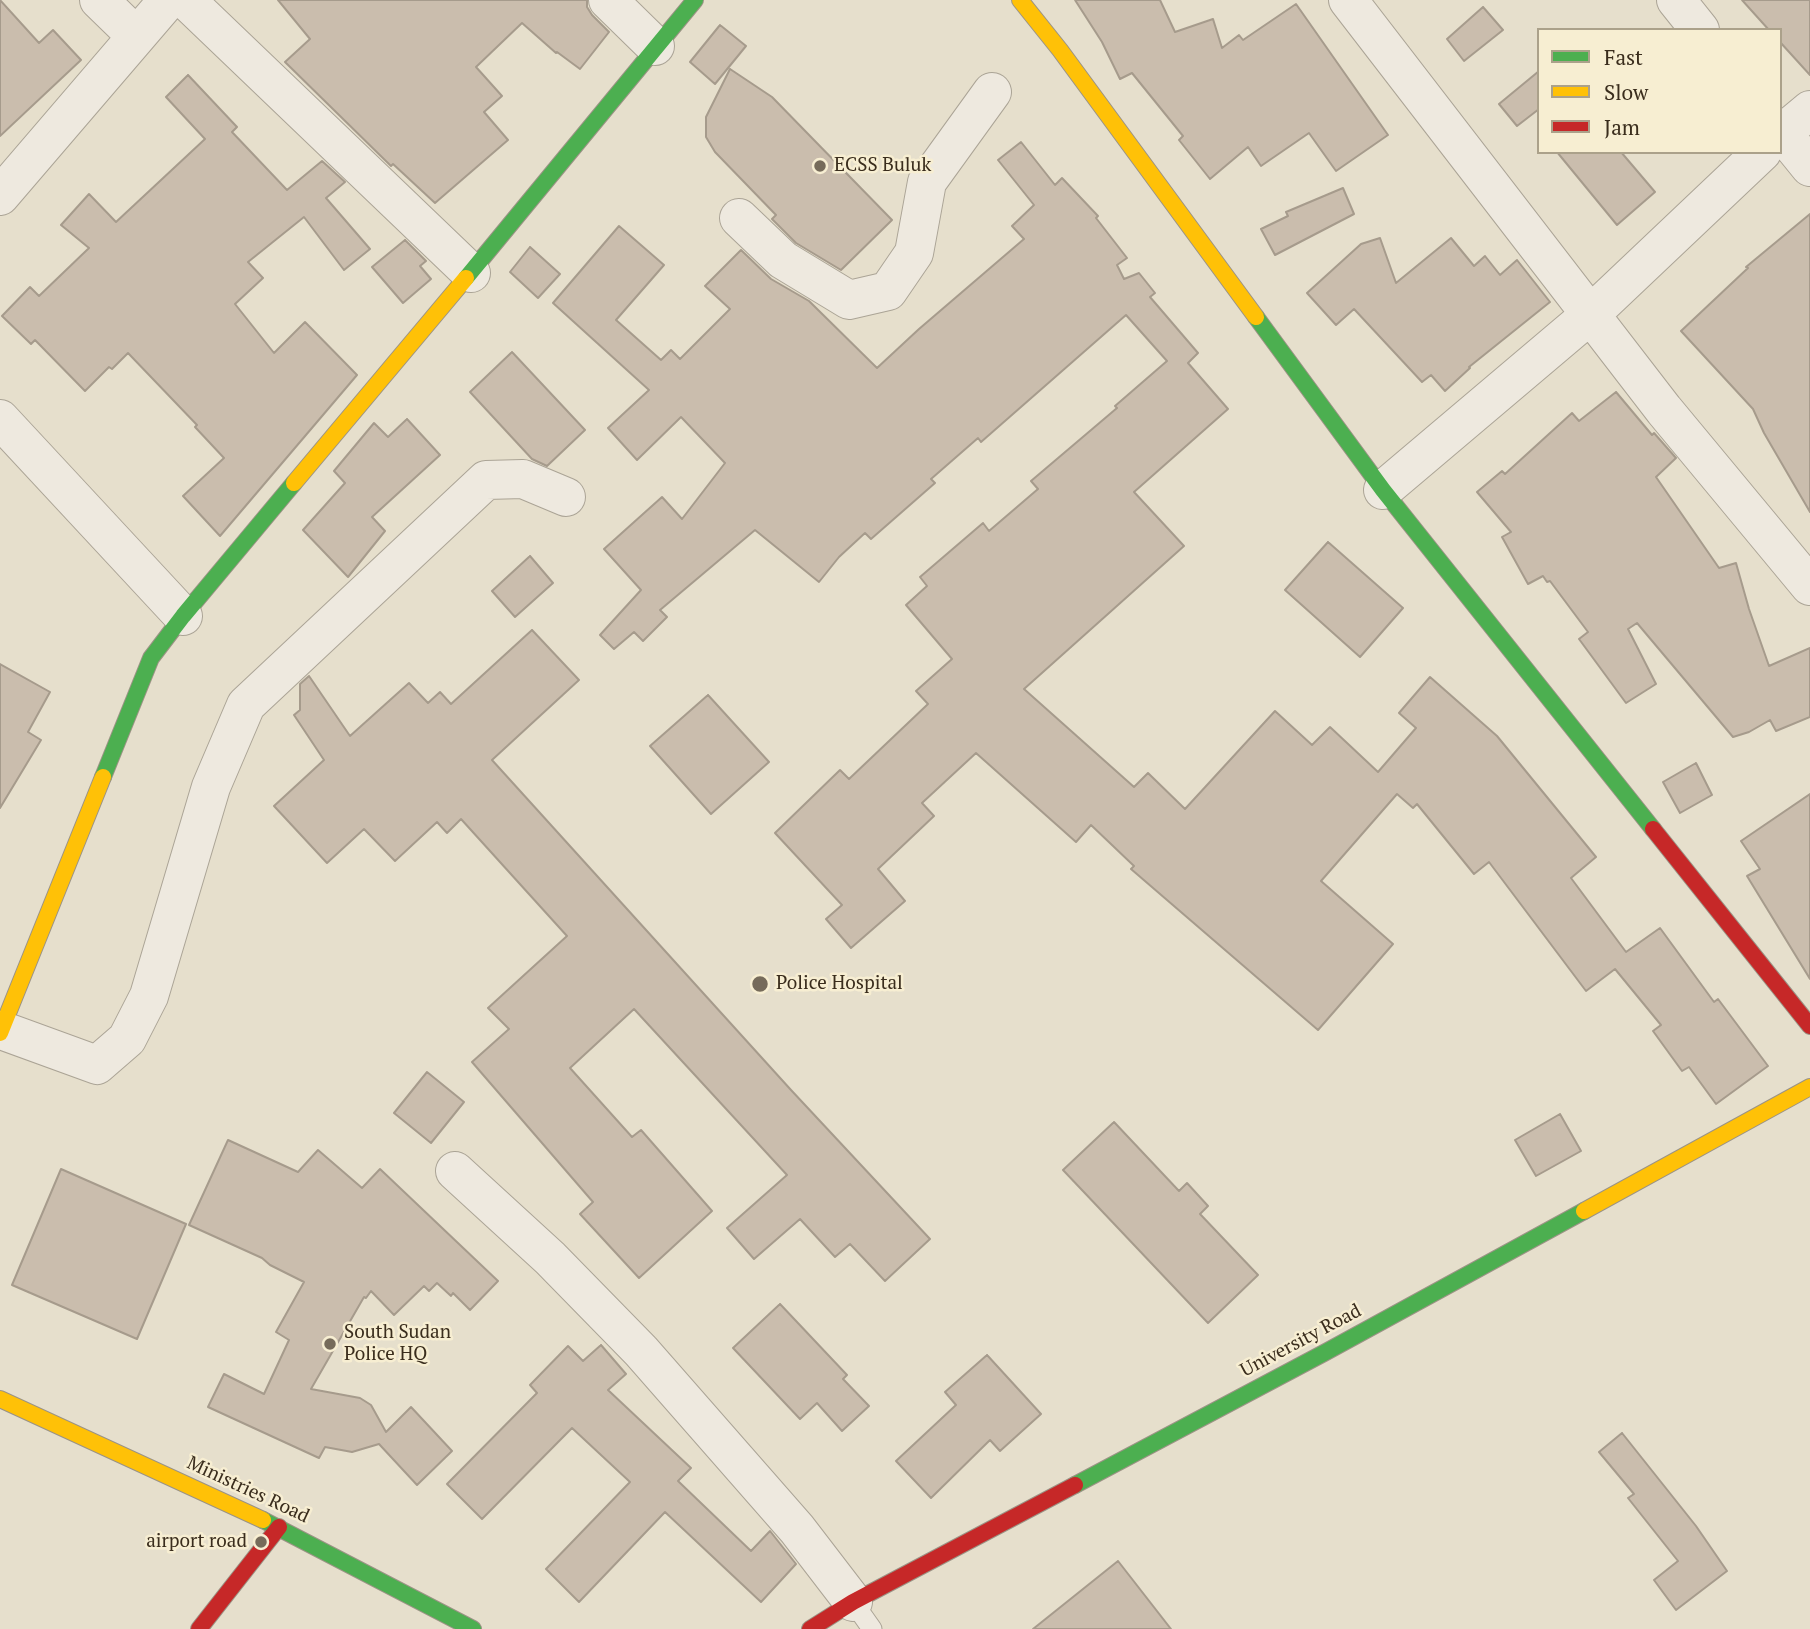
<!DOCTYPE html>
<html>
<head>
<meta charset="utf-8">
<style>
  body { margin:0 }
  #map { position:relative; width:1810px; height:1629px; overflow:hidden; background:#e6dfcc; font-family:"PT Serif",serif }
  canvas { display:block }
  .legend { position:absolute; left:1537px; top:28px; width:245px; height:126px; box-sizing:border-box; background:#f7eed2; border:2px solid #aba18a; margin:0; padding:9px 12px; list-style:none; font-size:21px; color:#3a2d1d }
  .legend li { display:flex; align-items:center; gap:14px; height:35px }
  .legend b { width:35px; border:2px solid #aba18a }
</style>
</head>
<body>
<div id="map">
<canvas width="1810" height="1629"></canvas>
<ul class="legend">
<li><b style="height:9px;background:#4caf50"></b>Fast</li>
<li><b style="height:9px;background:#ffc107"></b>Slow</li>
<li><b style="height:9px;background:#c62828"></b>Jam</li>
</ul>
</div>
<script>
const c = document.querySelector('canvas').getContext('2d');
c.lineJoin = 'round';
function paint(path, color) {
  c.fillStyle = color;
  c.fill(path, 'evenodd');
}
function poly(rows) {
  const path = new Path2D();
  for (const r of rows) {
    path.moveTo(r[0], r[1]);
    for (let i = 2; i < r.length; i += 2) path.lineTo(r[i], r[i + 1]);
  }
  return path;
}
function stroke(path, color, width, dash) {
  c.strokeStyle = color;
  c.lineWidth = width;
  c.lineCap = dash ? 'butt' : 'round';
  c.setLineDash(dash || []);
  c.stroke(path);
}
function drawText(font, color, halo, rows, align = 'center') {
  c.font = font + ' "PT Serif",serif';
  c.lineWidth = 5;
  c.setLineDash([]);
  c.textBaseline = 'middle';
  c.strokeStyle = halo;
  c.fillStyle = color;
  for (const [text, x, y, turn = 0] of rows) {
    c.save();
    c.translate(x, y);
    c.rotate((+turn || 0) * Math.PI / 180);
    c.textAlign = isNaN(turn) ? turn : align;
    if (halo) c.strokeText(text, 0, 0);
    c.fillText(text, 0, 0);
    c.restore();
  }
}
const building = poly([
  [0,0,39,43,53,30,81,60,0,136,0,0],
  [278,0,587,0,587,7,592,15,609,32,580,69,557,52,556,53,522,23,476,67,502,96,484,112,508,140,435,203,393,164,391,166,285,62,310,39,278,0],
  [1075,0,1160,0,1175,32,1213,19,1222,48,1239,35,1243,40,1296,4,1388,135,1336,171,1309,133,1261,166,1248,147,1210,179,1179,140,1183,136,1132,73,1120,79,1102,42,1075,0],
  [1742,0,1810,0,1810,75,1780,42,1780,30,1769,30,1742,0],
  [1483,7,1503,30,1464,61,1447,39,1483,7],
  [720,25,746,46,715,84,690,62,720,25],
  [730,69,772,97,892,220,841,270,796,243,772,219,776,215,715,152,706,137,706,117,730,69],
  [1539,71,1539,109,1517,126,1499,104,1539,71],
  [188,75,237,127,232,132,287,190,322,161,345,182,326,198,370,249,344,270,304,217,248,262,263,278,235,304,274,353,305,322,357,375,220,536,183,496,224,458,195,427,197,425,128,353,112,369,109,367,85,391,35,340,31,344,2,316,30,287,39,296,89,248,61,225,89,194,116,222,205,139,166,97,188,75],
  [1021,142,1055,185,1062,178,1098,216,1096,218,1127,258,1117,265,1124,279,1139,273,1155,293,1150,297,1198,353,1188,363,1228,409,1134,492,1184,546,1024,689,1134,787,1148,773,1185,809,1275,711,1312,745,1330,727,1378,772,1416,728,1399,713,1430,677,1497,736,1596,857,1571,878,1626,952,1660,928,1714,1002,1718,999,1768,1066,1716,1104,1689,1067,1682,1071,1653,1031,1661,1025,1615,969,1586,991,1489,862,1474,874,1417,804,1413,808,1397,794,1321,881,1393,944,1318,1030,1131,869,1134,866,1091,825,1076,842,976,753,922,803,934,816,878,869,905,901,851,948,826,919,842,905,775,833,840,770,849,779,928,704,916,691,952,659,906,605,927,586,920,577,983,523,989,531,1038,489,1031,481,1117,408,1115,406,1167,361,1126,315,981,442,978,438,931,479,935,483,871,539,865,533,839,557,819,582,755,530,660,610,667,617,643,641,634,632,614,649,600,635,641,590,604,549,662,497,682,519,725,463,681,417,637,460,608,428,649,390,553,303,619,226,664,265,616,320,661,360,671,350,680,359,730,309,705,286,741,250,771,279,809,301,877,368,919,329,1024,239,1012,226,1034,205,998,160,1021,142],
  [1557,152,1621,152,1655,192,1617,225,1557,152],
  [1343,188,1354,214,1275,255,1261,229,1288,216,1286,212,1343,188],
  [1810,214,1810,512,1764,433,1753,409,1681,331,1748,268,1746,267,1810,214],
  [1380,238,1396,283,1451,238,1474,266,1485,256,1500,275,1517,260,1550,302,1469,367,1470,368,1445,391,1431,375,1422,382,1354,309,1336,325,1307,293,1361,244,1380,238],
  [405,240,426,261,420,266,431,279,403,303,372,267,405,240],
  [530,247,560,274,538,298,510,272,530,247],
  [512,352,585,430,547,466,532,459,470,392,512,352],
  [1616,392,1652,435,1654,433,1676,458,1656,477,1719,568,1736,563,1749,609,1769,666,1810,648,1810,717,1776,731,1770,720,1749,732,1733,737,1637,623,1628,629,1656,684,1626,703,1579,639,1588,632,1550,581,1547,582,1543,576,1528,584,1502,537,1511,532,1477,492,1502,471,1505,474,1572,413,1579,421,1616,392],
  [407,419,440,455,372,517,385,531,348,577,303,530,345,483,334,471,374,423,388,437,407,419],
  [1328,542,1403,608,1360,657,1285,590,1328,542],
  [530,556,553,583,515,617,492,591,530,556],
  [532,630,579,680,492,760,791,1090,930,1239,885,1281,850,1244,835,1257,800,1219,754,1259,727,1228,787,1175,634,1009,570,1068,632,1137,641,1130,712,1211,639,1278,580,1214,593,1202,472,1062,509,1029,488,1008,567,936,461,819,447,833,437,822,395,861,364,829,327,863,274,806,324,760,294,715,300,710,300,684,309,676,350,736,409,683,428,703,440,692,451,704,532,630],
  [0,664,50,692,28,732,41,740,0,808,0,664],
  [708,695,769,762,711,814,650,746,708,695],
  [1696,763,1712,795,1680,813,1663,782,1696,763],
  [1810,794,1810,979,1747,876,1760,869,1741,841,1810,794],
  [427,1072,464,1102,431,1143,394,1113,427,1072],
  [1560,1114,1581,1151,1536,1176,1515,1140,1560,1114],
  [1114,1122,1179,1191,1187,1183,1208,1206,1200,1214,1258,1275,1208,1323,1063,1170,1114,1122],
  [228,1140,298,1172,318,1150,362,1188,380,1169,498,1281,470,1310,453,1293,451,1296,437,1283,429,1291,424,1286,394,1315,371,1291,366,1298,364,1297,311,1389,360,1398,371,1405,386,1432,411,1407,452,1451,417,1485,379,1444,352,1452,325,1447,319,1458,208,1407,224,1374,264,1394,289,1340,276,1332,304,1282,270,1265,262,1258,189,1225,228,1140],
  [61,1169,186,1224,137,1339,12,1285,61,1169],
  [780,1304,847,1375,843,1379,869,1406,842,1431,817,1403,800,1419,733,1348,780,1304],
  [601,1345,626,1374,608,1390,691,1468,678,1481,751,1551,770,1531,796,1564,761,1602,665,1512,579,1602,546,1569,630,1482,572,1428,482,1519,447,1484,537,1393,530,1385,568,1346,583,1361,601,1345],
  [987,1355,1041,1414,1000,1451,990,1440,931,1498,896,1461,956,1405,945,1392,987,1355],
  [1622,1433,1696,1526,1727,1571,1676,1610,1654,1580,1678,1561,1628,1498,1634,1494,1599,1452,1622,1433],
  [1118,1561,1171,1629,1033,1629,1118,1561]
]);
const lane = poly([
  [853,1602,872,1629]
]);
const street = poly([
  [99,0,136,36],
  [186,0,471,273],
  [608,0,655,46],
  [1348,0,1664,410,1810,586],
  [1676,0,1700,30],
  [1780,130,1810,167],
  [1780,135,1810,110],
  [0,196,168,0],
  [739,218,783,260,849,300,888,291,914,253,927,182,992,92],
  [0,419,183,616],
  [1383,490,1591,314,1762,152],
  [1,1030,97,1065,127,1039,149,996,211,787,246,705,486,480,523,479,566,497],
  [455,1171,550,1258,641,1351,797,1529,853,1602]
]);
const fast = poly([
  [466,278,695,0],
  [1256,317,1383,490,1653,829],
  [103,777,151,658,183,616,294,483],
  [1075,1485,1324,1353,1584,1211],
  [263,1520,473,1629]
]);
const slow = poly([
  [1020,0,1060,50,1256,317],
  [294,483,466,278],
  [0,1033,103,777],
  [1584,1211,1810,1087],
  [0,1399,263,1520]
]);
const jam = poly([
  [1653,829,1810,1026],
  [199,1629,279,1527],
  [810,1629,853,1602,1075,1485]
]);
const markers = [
  [820,166,7,"#766b5a"],
  [760,984,9,"#766b5a"],
  [330,1344,7,"#766b5a"],
  [261,1542,7,"#766b5a"]
];
const poiNames = [
  ["ECSS Buluk",834,166],
  ["Police Hospital",776,984],
  ["South Sudan",344,1333],
  ["Police HQ",344,1355],
  ["airport road",247,1542,"right"]
];
const streetNames = [
  ["University Road",1301,1341,-28],
  ["Ministries Road",248,1490,25]
];
paint(building, '#cabdad');
stroke(building, '#a69b8c', 2);
stroke(lane, '#aba496', 21);
stroke(street, '#aba496', 40);
stroke(fast, '#9b9385', 18);
stroke(slow, '#9b9385', 18);
stroke(jam, '#9b9385', 18);
stroke(lane, '#eee9df', 19);
stroke(street, '#eee9df', 38);
stroke(fast, '#4caf50', 16);
stroke(slow, '#ffc107', 16);
stroke(jam, '#c62828', 16);
for (const [x, y, r, color] of markers) {
  const dot = new Path2D();
  dot.arc(x, y, r, 0, 2 * Math.PI);
  c.fillStyle = color;
  c.fill(dot);
  stroke(dot, '#f7eed2', 2.5);
}
drawText('19px', '#3a2d1d', '#f7eed2', poiNames, 'left');
drawText('19px', '#3a2d1d', '#f7eed2', streetNames);
</script>
</body>
</html>
